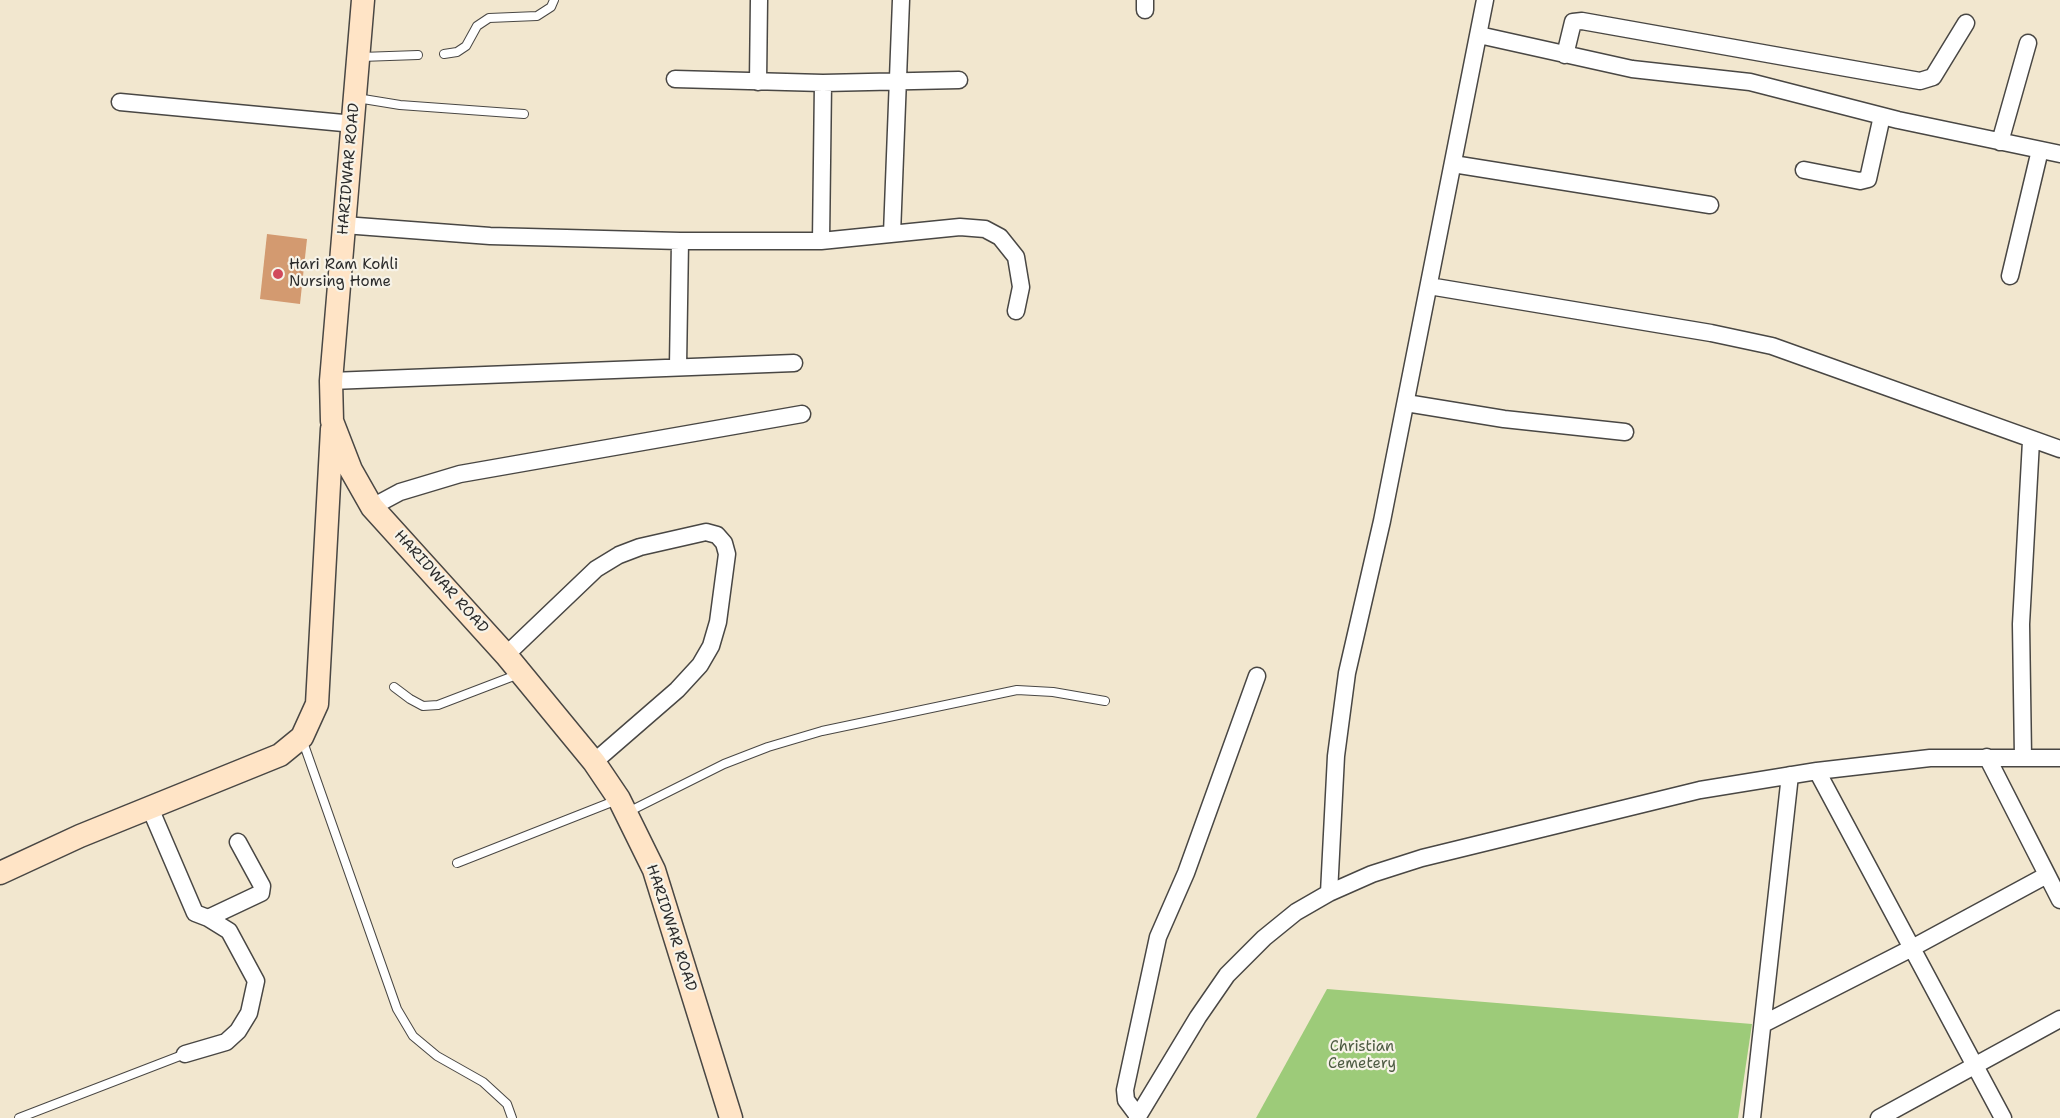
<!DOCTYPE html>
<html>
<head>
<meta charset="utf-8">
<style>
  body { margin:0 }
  canvas { display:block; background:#f2e7cf }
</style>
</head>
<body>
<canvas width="2060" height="1118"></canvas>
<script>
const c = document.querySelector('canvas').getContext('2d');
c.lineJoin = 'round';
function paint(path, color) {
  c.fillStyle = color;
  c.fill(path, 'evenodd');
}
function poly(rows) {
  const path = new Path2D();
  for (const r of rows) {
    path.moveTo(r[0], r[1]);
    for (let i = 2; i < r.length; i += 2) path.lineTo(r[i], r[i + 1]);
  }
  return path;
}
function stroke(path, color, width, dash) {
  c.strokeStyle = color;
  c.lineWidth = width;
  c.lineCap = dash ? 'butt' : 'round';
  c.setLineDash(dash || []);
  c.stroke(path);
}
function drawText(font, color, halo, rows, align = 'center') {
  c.font = font + ' "Shantell Sans",sans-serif';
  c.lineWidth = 4.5;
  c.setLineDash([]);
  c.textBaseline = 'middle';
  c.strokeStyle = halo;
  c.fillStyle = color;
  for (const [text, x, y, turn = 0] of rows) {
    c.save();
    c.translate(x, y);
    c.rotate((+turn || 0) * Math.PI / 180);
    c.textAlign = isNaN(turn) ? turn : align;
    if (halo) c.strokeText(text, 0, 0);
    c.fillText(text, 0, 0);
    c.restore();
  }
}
const green = poly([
  [1327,989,1752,1024,1738,1118,1256,1118]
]);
const building = poly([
  [267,234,307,239,300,304,260,299]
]);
const lane = poly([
  [444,54,457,52,466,46,477,26,489,18,537,16,551,7,554,0],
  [361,57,418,55],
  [357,98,400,105,524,114],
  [394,687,410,699,423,706,438,705,519,674],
  [302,739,397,1009,413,1036,437,1056,483,1082,507,1104,512,1118],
  [628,812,724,764,768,747,822,731,1017,690,1053,692,1105,701],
  [457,863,617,800],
  [19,1118,185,1054]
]);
const street = poly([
  [1145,10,1145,0],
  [1479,35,1632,69,1750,82,1898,120,2060,154],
  [1565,55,1573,22,1582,21,1920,81,1933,77,1966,23],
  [675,79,823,83,959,80],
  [758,82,759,0],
  [120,102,354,124],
  [2000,142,2028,43],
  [1453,164,1710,205],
  [1804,170,1860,181,1868,179,1882,116],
  [344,225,490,236,680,241,821,241,960,227,985,229,1000,237,1016,257,1021,287,1016,311],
  [892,234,901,0],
  [821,241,823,83],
  [2010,276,2040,150],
  [1429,286,1711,333,1772,346,2060,449],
  [678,366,680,241],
  [331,381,794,363],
  [1406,403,1504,419,1625,432],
  [372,507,400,492,460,474,802,414],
  [506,655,596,569,619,555,640,547,706,532,717,535,724,543,727,554,718,622,711,646,700,665,677,690,594,762],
  [1987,757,2060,900],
  [2023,757,2021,624,2031,441],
  [1817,771,2003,1118],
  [150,808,195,913,208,918,229,931,256,981,249,1013,238,1031,226,1042,185,1054],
  [1329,893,1336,756,1347,673,1382,521,1485,0],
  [208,918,261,893,262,886,238,842],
  [1763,1024,1912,948,2047,875],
  [1138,1116,1126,1100,1125,1090,1158,937,1186,873,1257,676],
  [1137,1118,1198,1017,1227,975,1264,938,1296,912,1329,893,1372,874,1422,858,1700,790,1817,771,1930,758,2060,758],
  [1752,1118,1790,775],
  [1879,1118,2060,1019]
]);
const secondary = poly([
  [363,0,331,381,332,421,351,470,372,507,506,655,594,762,619,799,654,870,731,1118],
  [0,873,80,836,280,755,302,737,317,704,332,429]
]);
const markers = [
  [278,274,6,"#d1495b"]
];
const streetNames = [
  ["HARIDWAR ROAD",349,169,-85],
  ["HARIDWAR ROAD",441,582,48],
  ["HARIDWAR ROAD",671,928,72]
];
const poiNames = [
  ["Hari Ram Kohli",289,265],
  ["Nursing Home",289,282]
];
const parkNames = [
  ["Christian",1362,1047],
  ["Cemetery",1362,1064]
];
paint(green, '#9dcb79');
paint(building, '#d39a70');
stroke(lane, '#494744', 10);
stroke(street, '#494744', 19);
stroke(secondary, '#494744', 25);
stroke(lane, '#fff', 8);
stroke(street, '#fff', 16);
stroke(secondary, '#ffe4c6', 22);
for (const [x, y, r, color] of markers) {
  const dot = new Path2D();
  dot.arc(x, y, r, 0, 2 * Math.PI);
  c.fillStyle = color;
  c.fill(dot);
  stroke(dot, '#f7f3e8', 2);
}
drawText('15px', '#2b2b2b', '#f7f3e8', streetNames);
drawText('15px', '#2b2b2b', '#f7f3e8', poiNames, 'left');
drawText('15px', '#4d5b42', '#f7f3e8', parkNames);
</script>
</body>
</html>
